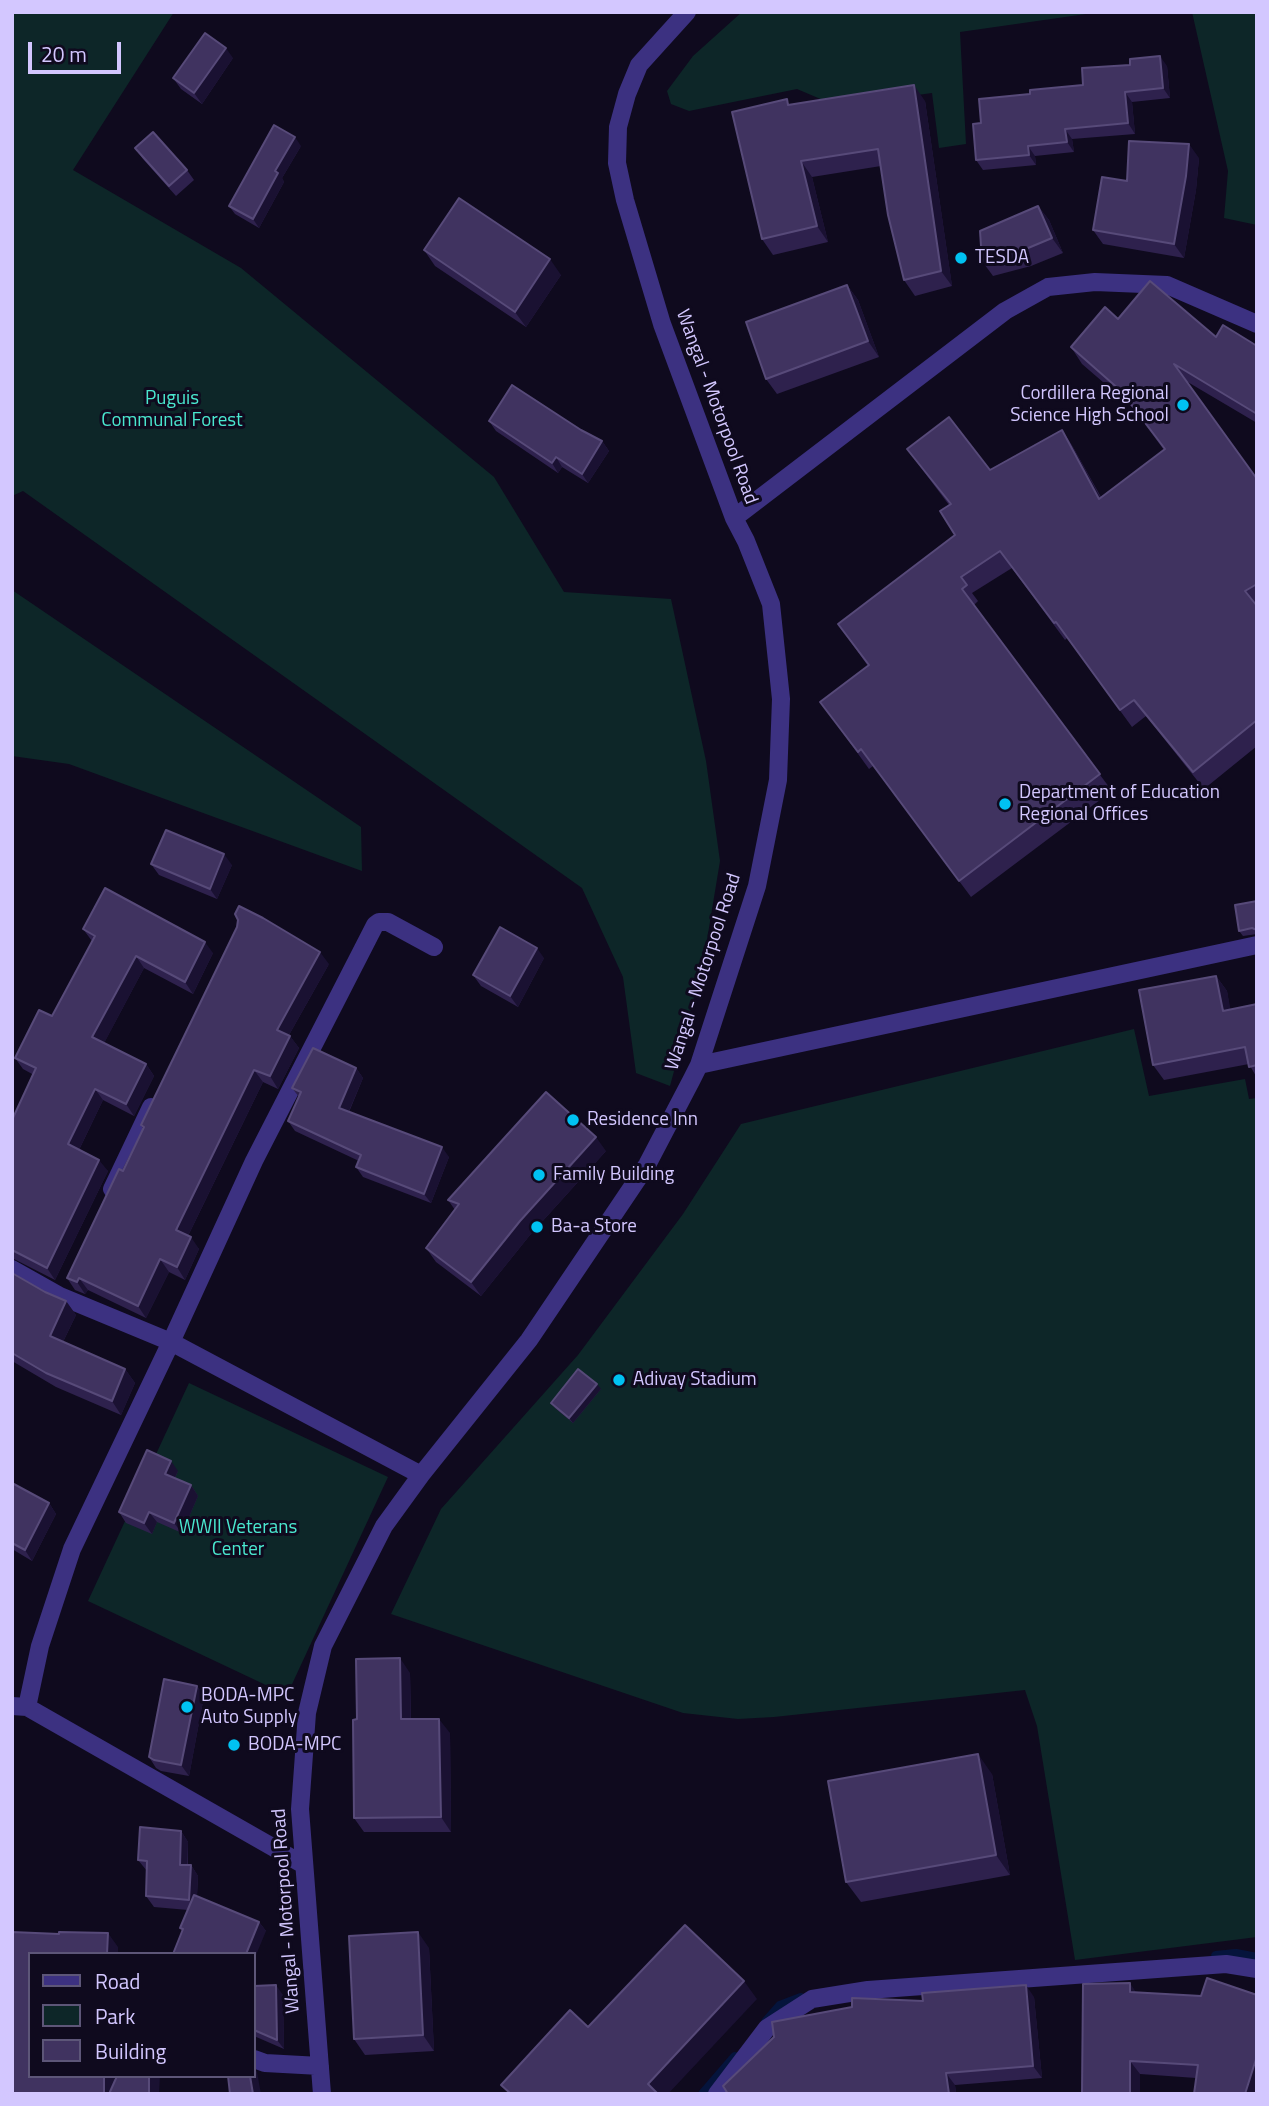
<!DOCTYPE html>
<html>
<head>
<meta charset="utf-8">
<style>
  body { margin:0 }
  #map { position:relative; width:1269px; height:2106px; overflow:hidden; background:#0f0a1e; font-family:"Titillium Web",sans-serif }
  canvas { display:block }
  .frame { position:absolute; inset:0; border:14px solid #d3c7ff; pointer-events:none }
  .legend { position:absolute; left:28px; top:1952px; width:228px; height:126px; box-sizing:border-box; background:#0f0a1e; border:2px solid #5d5678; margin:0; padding:9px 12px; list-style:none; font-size:21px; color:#d3c7ff }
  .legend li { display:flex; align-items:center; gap:14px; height:35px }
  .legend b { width:35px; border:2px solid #5d5678 }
  .scale { position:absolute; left:28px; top:42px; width:93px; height:32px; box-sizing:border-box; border:4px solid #d3c7ff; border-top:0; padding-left:9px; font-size:21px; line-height:24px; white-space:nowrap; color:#d3c7ff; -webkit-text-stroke:5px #0f0a1e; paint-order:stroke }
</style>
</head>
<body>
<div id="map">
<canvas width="1269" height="2106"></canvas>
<div class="frame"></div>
<ul class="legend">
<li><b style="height:9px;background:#3c3181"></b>Road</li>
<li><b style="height:19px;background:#0d2628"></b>Park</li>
<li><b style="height:19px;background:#403360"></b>Building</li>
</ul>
<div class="scale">20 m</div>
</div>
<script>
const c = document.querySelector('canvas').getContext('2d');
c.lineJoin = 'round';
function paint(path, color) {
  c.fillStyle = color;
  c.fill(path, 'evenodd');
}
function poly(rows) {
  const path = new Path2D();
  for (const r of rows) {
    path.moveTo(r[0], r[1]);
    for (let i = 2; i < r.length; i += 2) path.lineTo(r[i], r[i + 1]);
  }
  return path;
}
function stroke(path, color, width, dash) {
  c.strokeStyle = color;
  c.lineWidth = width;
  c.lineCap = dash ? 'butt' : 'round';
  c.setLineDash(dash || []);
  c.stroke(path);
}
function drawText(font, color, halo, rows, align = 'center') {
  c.font = font + ' "Titillium Web",sans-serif';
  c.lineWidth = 6;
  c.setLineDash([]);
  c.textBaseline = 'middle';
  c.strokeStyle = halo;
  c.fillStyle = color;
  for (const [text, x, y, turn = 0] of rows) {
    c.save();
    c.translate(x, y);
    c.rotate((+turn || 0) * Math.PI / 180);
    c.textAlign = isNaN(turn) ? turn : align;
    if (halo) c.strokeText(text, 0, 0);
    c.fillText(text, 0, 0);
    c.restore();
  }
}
const green = poly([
  [12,12,174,12,73,170,241,268,494,477,564,592,671,599,706,761,720,861,703,964,670,1086,636,1073,623,977,582,888,23,491,12,496],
  [742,12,1100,12,960,32,966,144,939,148,932,93,837,106,797,89,689,111,671,104,667,91,693,56],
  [1192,12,1257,12,1257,225,1224,218,1228,171],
  [12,590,361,827,362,871,69,764,12,756],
  [1134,1029,1149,1096,1245,1079,1249,1099,1257,1098,1257,1937,1075,1960,1037,1726,1025,1690,774,1717,738,1719,683,1713,391,1614,441,1509,578,1355,683,1214,741,1124],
  [189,1383,388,1477,287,1695,88,1601]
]);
const stream = poly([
  [1216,1956,1236,1954,1257,1958],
  [766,2022,780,2006,801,1998],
  [703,2094,735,2057]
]);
const minor = poly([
  [734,518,1005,311,1048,287,1095,282,1167,285,1257,324],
  [699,1065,1257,945],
  [112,1189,151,1107],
  [12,1269,60,1296,171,1342,421,1475],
  [12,1706,27,1707,40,1646,72,1549,171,1342,254,1161,375,925,379,922,388,922,434,947],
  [27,1707,304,1865],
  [254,2059,265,2063,320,2066],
  [322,2094,300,1809,307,1713,323,1646,384,1526,421,1475,529,1340,647,1165,692,1079,699,1065,757,886,778,780,781,699,771,604,746,541,734,518,662,324,625,200,617,163,618,127,627,94,639,65,687,12],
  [717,2094,767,2028,812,1999,868,1990,1226,1964,1257,1969]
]);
const wall = poly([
  [233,58,202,104,181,89,173,78],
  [1167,66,1170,98,1132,102,1135,134,1072,139,1074,152,1035,156,1036,165,983,170,976,160,981,123,1030,94,1083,85],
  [925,101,952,286,915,296,904,280,881,166,812,177,828,242,773,255,762,239,790,105],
  [301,146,282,178,284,182,259,228,235,214,229,206],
  [135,148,187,170,194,180,176,196,143,159],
  [1199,158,1196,190,1184,258,1103,244,1093,230,1127,181],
  [1038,206,1049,220,1063,253,1031,266,993,276,982,261],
  [424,250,561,275,526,327,435,266],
  [847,285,858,300,879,357,777,394,766,379],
  [1118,319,1257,346,1257,423,1186,381,1257,479,1257,746,1204,789,1146,716,1132,727,1067,638,1065,640,1012,568,972,593,978,601,974,605,1112,791,971,897,873,766,869,769,832,718,868,666,838,624,955,535,949,505,907,449,990,470,1062,430,1073,447,1101,497,1164,450,1133,408,1082,364,1071,347],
  [489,421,602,441,609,451,588,483,562,467,558,473,496,431],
  [151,864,232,865,217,899,159,875],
  [1257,901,1257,934,1243,936,1239,931],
  [83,929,213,953,193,994,144,968,104,1043,146,1064,154,1076,134,1116,103,1100,79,1150,108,1171,55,1280,12,1258,12,1120,34,1075,23,1069,15,1058,52,1016,92,941],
  [544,958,518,1007,481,986,473,975],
  [329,964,289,1035,299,1048,278,1089,263,1082,188,1236,199,1249,185,1280,169,1272,146,1318,88,1290,85,1294,75,1290,67,1278,143,1129,141,1125],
  [1216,976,1227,991,1230,1010,1257,1004,1257,1078,1249,1064,1164,1080,1153,1065],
  [356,1068,363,1078,349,1112,449,1157,431,1203,363,1177,356,1167,359,1161,295,1131,288,1121,299,1097,292,1088],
  [606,1151,530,1235,481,1296,436,1262,426,1248,455,1210,448,1200],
  [12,1273,45,1292,66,1301,76,1315,63,1342,125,1369,135,1383,121,1415,56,1387,12,1361],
  [601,1389,573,1423,555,1408,551,1403],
  [178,1471,175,1478,191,1485,198,1496,182,1533,157,1522,152,1534,126,1523,119,1512],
  [12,1483,49,1503,56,1514,32,1561,12,1549],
  [410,1673,411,1719,450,1733,451,1832,364,1832,354,1818,357,1719],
  [197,1686,204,1696,189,1776,161,1771,156,1768,149,1757],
  [992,1774,1010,1875,861,1902,846,1882],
  [181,1831,188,1842,188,1865,191,1865,198,1876,197,1896,259,1922,266,1931,182,1931,180,1928,188,1910,154,1907,146,1896,147,1871,138,1860],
  [429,1948,434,2051,365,2055,354,2039],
  [254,1986,283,1995,284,2049,254,2036],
  [1136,1992,1201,1996,1257,1995,1196,2078,1140,2074,1082,2094],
  [1034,1997,1042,2078,955,2085,956,2094,728,2094,723,2086,923,2001]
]);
const shadedWall = poly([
  [226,48,233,58,202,104,194,93],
  [1160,56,1167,66,1170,98,1163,88],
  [914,85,925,101,952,286,941,271],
  [1125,92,1132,102,1135,134,1128,123],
  [1065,129,1072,139,1074,152,1067,142],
  [295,137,301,146,282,178,284,182,259,228,253,219,275,171],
  [1189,144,1199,158,1196,190,1184,258,1174,244],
  [1028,146,1035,156,1036,165,1029,155],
  [801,161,812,177,828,242,817,226],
  [1038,206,1049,220,1063,253,1052,238],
  [550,259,561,275,526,327,515,312],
  [847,285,858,300,879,357,868,341],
  [1062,430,1073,447,1110,515,1099,499],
  [602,441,609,451,588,483,582,474],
  [556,457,562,467,558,473,552,463],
  [224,854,232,865,217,899,210,889],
  [205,942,213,953,193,994,185,982],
  [537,948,544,958,518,1007,510,996],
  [320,952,329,964,285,1042,277,1030],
  [136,956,144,968,101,1049,92,1037],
  [1216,976,1227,991,1234,1027,1223,1011],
  [290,1036,299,1048,278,1089,270,1076],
  [146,1064,154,1076,134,1116,126,1104],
  [356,1068,363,1078,346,1118,339,1108],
  [254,1070,263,1082,185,1242,176,1230],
  [95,1089,103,1100,76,1156,68,1144],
  [596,1137,606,1151,530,1235,481,1296,471,1282,520,1221],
  [442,1147,449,1157,431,1203,424,1194],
  [99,1160,108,1171,55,1280,47,1268],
  [191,1237,199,1249,185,1280,177,1267],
  [160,1259,169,1272,146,1318,138,1306],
  [79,1278,88,1290,85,1294,77,1282],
  [66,1301,76,1315,59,1350,50,1336],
  [125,1369,135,1383,121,1415,112,1401],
  [597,1384,601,1389,573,1423,569,1418],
  [171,1461,178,1471,172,1484,165,1474],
  [191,1485,198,1496,182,1533,174,1523],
  [49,1503,56,1514,32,1561,25,1550],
  [149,1512,157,1522,152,1534,144,1523],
  [400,1658,410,1673,411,1734,401,1719],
  [197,1686,204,1696,189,1776,181,1765],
  [439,1719,450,1733,451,1832,441,1817],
  [978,1754,992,1774,1010,1875,996,1855],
  [181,1831,188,1842,187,1875,180,1865],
  [191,1865,198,1876,196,1911,189,1900],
  [259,1922,266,1931,254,1960,254,1954,246,1954],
  [418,1932,429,1948,434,2051,423,2035],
  [108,1933,118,1947,118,1954,107,1954],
  [744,1981,757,1999,668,2094,654,2094,648,2084],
  [1130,1983,1139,1997,1130,1992],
  [276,1985,283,1995,284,2049,277,2040],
  [1026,1985,1034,1997,1042,2078,1033,2066],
  [1257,2056,1257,2094,1245,2094,1246,2089],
  [1130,2061,1140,2074,1140,2094,1130,2094],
  [254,2067,257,2072,261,2094,253,2094,250,2076,254,2076],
  [946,2073,955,2085,956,2094,949,2094],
  [104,2076,114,2076,114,2094,104,2094],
  [149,2076,160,2076,159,2094,149,2094]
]);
const building = poly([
  [205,33,226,48,194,93,173,78,205,33],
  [1160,56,1163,88,1125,92,1128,123,1065,129,1067,142,1028,146,1029,155,976,160,973,124,981,123,979,99,1030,94,1030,90,1083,85,1082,68,1130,65,1130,59,1160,56],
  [914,85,941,271,904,280,888,215,878,149,801,161,817,226,762,239,732,112,787,99,788,105,914,85],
  [274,125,295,137,275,171,278,173,253,219,229,206,274,125],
  [153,132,187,170,169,186,135,148,153,132],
  [1129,141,1189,144,1186,176,1174,244,1093,230,1102,177,1127,181,1129,141],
  [459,198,550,259,515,312,424,250,459,198],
  [1038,206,1052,238,1021,251,982,261,980,231,1038,206],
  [1150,281,1216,337,1223,325,1257,346,1257,414,1174,364,1257,479,1257,584,1245,591,1257,606,1257,720,1193,772,1134,700,1120,710,1056,622,1054,623,1000,551,961,577,967,585,962,589,1100,774,959,881,861,749,858,752,820,702,869,665,838,624,955,535,940,511,951,504,907,449,949,417,990,470,1062,430,1099,499,1165,449,1121,391,1071,347,1105,307,1118,319,1150,281],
  [847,285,868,341,766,379,746,322,847,285],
  [512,385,581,430,602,441,582,474,556,457,552,463,489,421,512,385],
  [166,830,224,854,210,889,151,864,166,830],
  [105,888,205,942,185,982,136,956,92,1037,146,1064,126,1104,95,1089,68,1144,99,1160,47,1268,12,1250,12,1120,36,1068,15,1058,39,1010,52,1016,95,936,83,929,105,888],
  [1257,901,1257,930,1252,928,1239,931,1235,905,1257,901],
  [239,906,263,918,320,952,277,1030,290,1036,270,1076,254,1070,176,1230,191,1237,177,1267,160,1259,138,1306,79,1278,77,1282,67,1278,119,1169,123,1171,144,1127,141,1125,237,927,238,920,235,914,239,906],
  [500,927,537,948,510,996,473,975,500,927],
  [1216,976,1223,1011,1257,1004,1257,1065,1249,1067,1245,1047,1153,1065,1139,990,1216,976],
  [313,1048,356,1068,339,1108,442,1147,424,1194,356,1167,361,1155,288,1121,301,1092,292,1088,313,1048],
  [546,1092,596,1137,520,1221,471,1282,426,1248,459,1204,448,1200,546,1092],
  [12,1273,45,1292,66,1301,50,1336,125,1369,112,1401,46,1373,12,1353,12,1273],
  [578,1369,597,1384,569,1418,551,1403,578,1369],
  [147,1450,171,1461,165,1474,191,1485,174,1523,149,1512,144,1523,119,1512,147,1450],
  [12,1483,49,1503,25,1550,12,1543,12,1483],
  [400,1658,401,1719,439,1719,441,1817,354,1818,353,1720,357,1719,356,1659,400,1658],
  [164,1679,197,1686,181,1765,154,1760,149,1757,164,1679],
  [978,1754,996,1855,846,1882,828,1781,978,1754],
  [140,1827,181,1831,180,1865,191,1865,189,1900,146,1896,147,1861,138,1860,140,1827],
  [194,1895,259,1922,246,1954,173,1954,183,1929,180,1928,194,1895],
  [685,1925,744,1981,648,2084,658,2094,511,2094,501,2085,570,2010,588,2027,685,1925],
  [12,1932,59,1934,59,1932,108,1933,107,1954,30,1954,30,2076,104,2076,104,2094,12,2094,12,1932],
  [418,1932,423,2035,354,2039,349,1936,418,1932],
  [1207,1978,1257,1995,1257,2056,1245,2094,1194,2094,1198,2065,1130,2061,1130,2094,1082,2094,1083,1984,1130,1983,1130,1992,1201,1996,1207,1978],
  [276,1985,277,2040,254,2030,254,1986,276,1985],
  [1026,1985,1033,2066,946,2073,949,2094,728,2094,723,2086,774,2037,772,2022,852,2007,852,1998,923,2001,922,1993,1026,1985],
  [117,2076,149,2076,149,2094,109,2094,117,2076],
  [228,2076,250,2076,253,2094,230,2094,228,2076]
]);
const markers = [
  [961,258,7,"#00c2f2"],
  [1183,405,7,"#00c2f2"],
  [1005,804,7,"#00c2f2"],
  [573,1120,7,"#00c2f2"],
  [539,1175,7,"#00c2f2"],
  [537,1227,7,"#00c2f2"],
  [619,1380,7,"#00c2f2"],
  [187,1707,7,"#00c2f2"],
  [234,1745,7,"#00c2f2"]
];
const poiNames = [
  ["TESDA",975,258],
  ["Cordillera Regional",1169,394,"right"],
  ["Science High School",1169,416,"right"],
  ["Department of Education",1019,793],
  ["Regional Offices",1019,815],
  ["Residence Inn",587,1120],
  ["Family Building",553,1175],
  ["Ba-a Store",551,1227],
  ["Adivay Stadium",633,1380],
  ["BODA-MPC",201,1696],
  ["Auto Supply",201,1718],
  ["BODA-MPC",248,1745]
];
const parkNames = [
  ["Puguis",172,399],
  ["Communal Forest",172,421],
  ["WWII Veterans",238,1528],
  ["Center",238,1550]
];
const streetNames = [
  ["Wangal - Motorpool Road",716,407,70],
  ["Wangal - Motorpool Road",704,972,-72],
  ["Wangal - Motorpool Road",287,1911,-94]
];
paint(green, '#0d2628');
stroke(stream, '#05143c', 10);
stroke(minor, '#3c3181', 18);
paint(wall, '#2e214d');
paint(shadedWall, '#1a1132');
paint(building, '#403360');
stroke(building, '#574a79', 2);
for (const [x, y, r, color] of markers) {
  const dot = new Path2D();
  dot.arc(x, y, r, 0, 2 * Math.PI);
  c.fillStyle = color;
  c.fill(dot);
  stroke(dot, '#0f0a1e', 2.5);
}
drawText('19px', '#d3c7ff', '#0f0a1e', poiNames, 'left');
drawText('19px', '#4ae8cf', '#0f0a1e', parkNames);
drawText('19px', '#d3c7ff', '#0f0a1e', streetNames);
</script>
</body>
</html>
